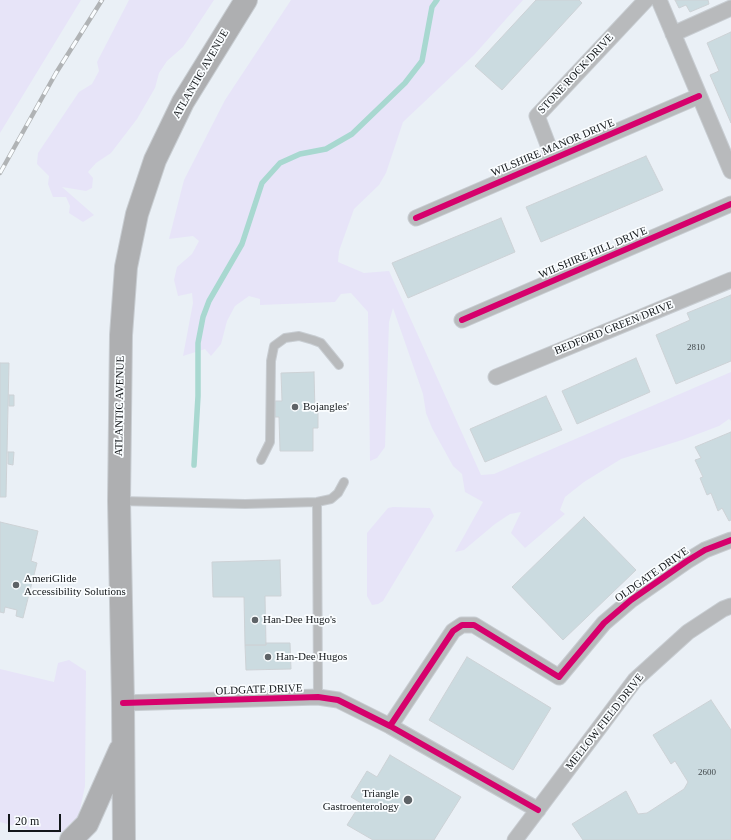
<!DOCTYPE html>
<html>
<head>
<meta charset="utf-8">
<style>
  body { margin:0 }
  #map { position:relative; width:731px; height:840px; overflow:hidden; background:#eaf0f6; font-family:"Times New Roman",serif }
  canvas { display:block }
  .scale { position:absolute; left:8px; top:814px; width:53px; height:18px; box-sizing:border-box; border:2px solid #13171a; border-top:0; padding-left:5px; font-size:12px; line-height:14px; white-space:nowrap; color:#13171a; -webkit-text-stroke:3px #fafdff; paint-order:stroke }
</style>
</head>
<body>
<div id="map">
<canvas width="731" height="840"></canvas>
<div class="scale">20 m</div>
</div>
<script>
const c = document.querySelector('canvas').getContext('2d');
c.lineJoin = 'round';
function paint(path, color) {
  c.fillStyle = color;
  c.fill(path, 'evenodd');
}
function poly(rows) {
  const path = new Path2D();
  for (const r of rows) {
    path.moveTo(r[0], r[1]);
    for (let i = 2; i < r.length; i += 2) path.lineTo(r[i], r[i + 1]);
  }
  return path;
}
function stroke(path, color, width, dash) {
  c.strokeStyle = color;
  c.lineWidth = width;
  c.lineCap = dash ? 'butt' : 'round';
  c.setLineDash(dash || []);
  c.stroke(path);
}
function drawText(font, color, halo, rows, align = 'center') {
  c.font = font + ' "Times New Roman",serif';
  c.lineWidth = 3.5;
  c.setLineDash([]);
  c.textBaseline = 'middle';
  c.strokeStyle = halo;
  c.fillStyle = color;
  for (const [text, x, y, turn = 0] of rows) {
    c.save();
    c.translate(x, y);
    c.rotate((+turn || 0) * Math.PI / 180);
    c.textAlign = isNaN(turn) ? turn : align;
    if (halo) c.strokeText(text, 0, 0);
    c.fillText(text, 0, 0);
    c.restore();
  }
}
const green = poly([
  [0,0,81,0,0,133],
  [129,0,214,0,183,47,167,61,159,73,155,88,137,119,111,153,96,163,88,172,93,178,92,188,86,191,62,187,94,215,83,222,69,213,70,206,66,197,53,197,48,184,49,176,37,164,38,153,79,92,92,84,99,71,97,62],
  [291,0,523,0,474,55,403,122,386,173,379,185,354,209,339,251,338,262,364,273,389,271,481,475,494,474,731,372,731,421,729,419,719,426,682,440,621,459,584,482,565,497,560,510,565,514,525,548,511,533,521,512,510,514,495,524,464,550,455,552,483,502,465,492,462,474,453,466,432,428,426,413,423,394,393,308,389,322,385,447,377,458,370,461,368,312,351,293,341,294,335,302,260,305,260,299,249,296,235,306,227,321,221,344,211,356,205,349,183,356,193,303,192,293,178,296,174,280,177,267,192,254,199,241,193,236,169,239,184,180,225,100],
  [393,507,430,508,434,516,383,601,378,604,372,605,367,596,367,533,388,508],
  [69,660,86,671,85,786,78,819,69,824,72,830,57,833,33,831,0,822,0,669,54,682,58,663]
]);
const stream = poly([
  [194,465,198,396,198,343,203,317,209,301,242,244,262,183,280,163,300,154,326,149,352,134,405,83,422,61,432,7,437,0]
]);
const building = poly([
  [536,0,579,0,582,3,502,90,475,66,536,0],
  [675,0,708,0,709,4,690,12,686,5,679,8,675,0],
  [731,32,731,123,710,75,719,71,707,43,731,32],
  [646,156,663,190,541,242,526,207,646,156],
  [501,218,515,252,408,298,392,263,501,218],
  [731,295,731,361,676,384,656,335,690,320,687,313,731,295],
  [636,358,650,392,577,424,562,391,636,358],
  [0,363,9,363,6,497,0,497,0,363],
  [314,372,315,412,318,412,318,428,313,428,313,451,280,451,279,417,275,417,275,401,282,401,281,373,314,372],
  [9,395,14,395,14,406,9,406,9,395],
  [546,396,562,430,485,462,470,429,546,396],
  [731,432,731,520,729,521,722,508,718,511,711,493,707,495,700,478,703,477,695,460,701,458,695,447,731,432],
  [8,452,14,452,13,465,8,464,8,452],
  [584,517,636,570,563,640,512,587,584,517],
  [0,522,38,531,31,561,37,563,23,618,16,616,17,610,5,607,4,613,0,612,0,522],
  [280,560,281,596,265,596,266,645,245,645,244,597,213,597,212,562,280,560],
  [266,643,290,643,291,669,246,670,245,645,266,645,266,643],
  [467,657,551,708,513,770,429,720,467,657],
  [711,700,731,730,731,840,583,840,572,824,626,791,638,814,647,813,684,789,688,782,675,761,671,764,653,735,711,700],
  [390,755,461,797,434,840,373,840,347,825,361,803,351,797,367,771,377,777,390,755]
]);
const service = poly([
  [261,460,270,442,271,361,274,346,285,338,299,336,313,340,321,343,339,365],
  [121,501,245,504,317,502,331,499,338,493,344,482],
  [317,502,318,697]
]);
const minor = poly([
  [659,0,731,171],
  [673,34,731,8],
  [553,158,537,116,646,0],
  [416,218,699,96],
  [462,320,731,204],
  [496,377,731,280],
  [123,703,318,697,338,700,390,726,538,810],
  [390,726,453,631,462,625,474,625,559,677,604,623,631,600,687,561,705,550,731,540],
  [515,840,635,680,688,632,723,609,731,606]
]);
const secondary = poly([
  [71,840,87,824,120,750],
  [124,840,123,703,119,501,121,335,126,267,137,214,155,160,183,102,246,0]
]);
const rail = poly([
  [0,173,56,73,102,0]
]);
const cycleway = poly([
  [416,218,699,96],
  [462,320,731,204],
  [123,703,318,697,338,700,390,726,538,810],
  [390,726,453,631,462,625,474,625,559,677,604,623,631,600,687,561,705,550,731,540]
]);
const markers = [
  [295,407,4,"#5e6367"],
  [16,585,4,"#5e6367"],
  [255,620,4,"#5e6367"],
  [268,657,4,"#5e6367"],
  [408,800,5,"#5e6367"]
];
const numberNames = [
  ["2810",696,348],
  ["2600",707,773]
];
const streetNames = [
  ["ATLANTIC AVENUE",201,74,-60],
  ["STONE ROCK DRIVE",576,74,-47],
  ["WILSHIRE MANOR DRIVE",553,148,-23],
  ["WILSHIRE HILL DRIVE",593,253,-23],
  ["BEDFORD GREEN DRIVE",614,328,-22],
  ["ATLANTIC AVENUE",120,406,-89],
  ["OLDGATE DRIVE",652,575,-35],
  ["OLDGATE DRIVE",259,690,-2],
  ["MELLOW FIELD DRIVE",605,722,-52]
];
const poiNames = [
  ["Bojangles'",303,407],
  ["AmeriGlide",24,579],
  ["Accessibility Solutions",24,592],
  ["Han-Dee Hugo's",263,620],
  ["Han-Dee Hugos",276,657],
  ["Triangle",399,794,"right"],
  ["Gastroenterology",399,807,"right"]
];
paint(green, '#e7e4f8');
stroke(stream, '#a8d8d0', 5.5);
paint(building, '#cbdbe0');
stroke(building, '#cdd2d6', 1);
stroke(service, '#c8cdd2', 10);
stroke(minor, '#c8cdd2', 17);
stroke(secondary, '#c8cdd2', 24);
stroke(service, '#b8babc', 8);
stroke(minor, '#b8babc', 15);
stroke(secondary, '#aeafb1', 22);
stroke(rail, '#b0b3b5', 4.5);
stroke(rail, '#fafdff', 3, [9]);
stroke(cycleway, '#d6006c', 6);
for (const [x, y, r, color] of markers) {
  const dot = new Path2D();
  dot.arc(x, y, r, 0, 2 * Math.PI);
  c.fillStyle = color;
  c.fill(dot);
  stroke(dot, '#fafdff', 1.5);
}
drawText('9px', '#42494c', null, numberNames);
drawText('11px', '#13171a', '#fafdff', streetNames);
drawText('11px', '#13171a', '#fafdff', poiNames, 'left');
</script>
</body>
</html>
